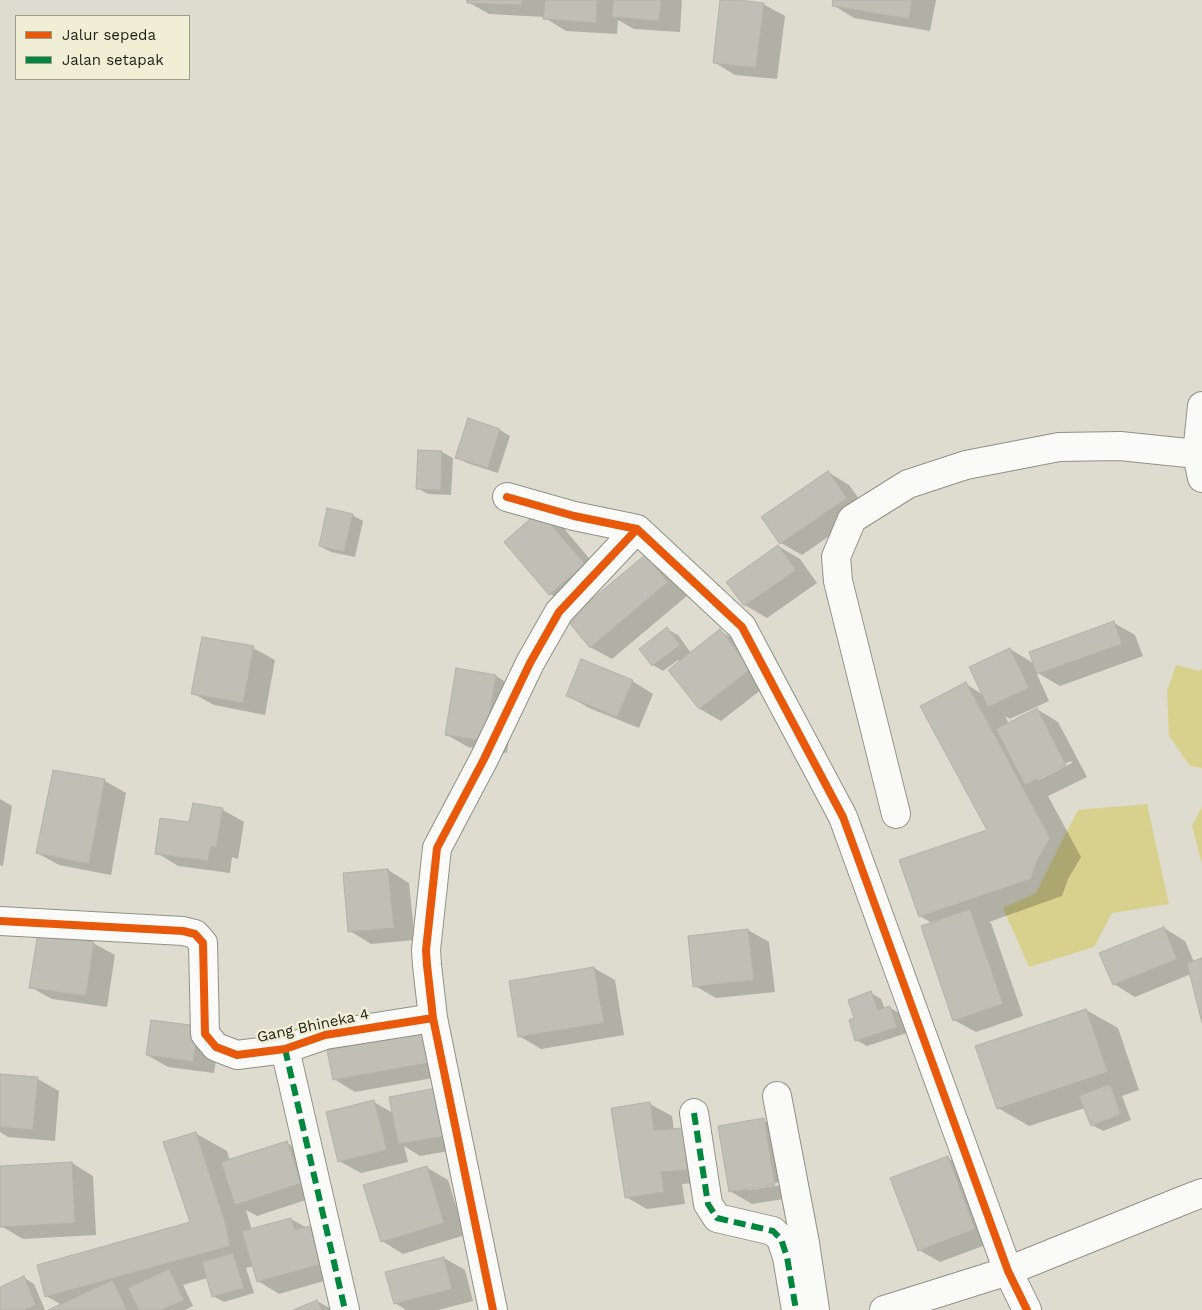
<!DOCTYPE html>
<html>
<head>
<meta charset="utf-8">
<style>
  body { margin:0 }
  #map { position:relative; width:1202px; height:1310px; overflow:hidden; background:#dddccf; font-family:"Work Sans",sans-serif }
  canvas { display:block }
  .legend { position:absolute; left:15px; top:15px; width:175px; height:65px; box-sizing:border-box; background:#f0efd6; border:1px solid #9c9c89; margin:0; padding:6px 9px; list-style:none; font-size:15px; color:#1f1f16 }
  .legend li { display:flex; align-items:center; gap:10px; height:25px }
  .legend b { width:25px; border:1px solid #9c9c89 }
</style>
</head>
<body>
<div id="map">
<canvas width="1202" height="1310"></canvas>
<ul class="legend">
<li><b style="height:6px;background:#e8590c"></b>Jalur sepeda</li>
<li><b style="height:6px;background:#00873e"></b>Jalan setapak</li>
</ul>
</div>
<script>
const c = document.querySelector('canvas').getContext('2d');
c.lineJoin = 'round';
function paint(path, color) {
  c.fillStyle = color;
  c.fill(path, 'evenodd');
}
function poly(rows) {
  const path = new Path2D();
  for (const r of rows) {
    path.moveTo(r[0], r[1]);
    for (let i = 2; i < r.length; i += 2) path.lineTo(r[i], r[i + 1]);
  }
  return path;
}
function stroke(path, color, width, dash) {
  c.strokeStyle = color;
  c.lineWidth = width;
  c.lineCap = dash ? 'butt' : 'round';
  c.setLineDash(dash || []);
  c.stroke(path);
}
function drawText(font, color, halo, rows, align = 'center') {
  c.font = font + ' "Work Sans",sans-serif';
  c.lineWidth = 5;
  c.setLineDash([]);
  c.textBaseline = 'middle';
  c.strokeStyle = halo;
  c.fillStyle = color;
  for (const [text, x, y, turn = 0] of rows) {
    c.save();
    c.translate(x, y);
    c.rotate((+turn || 0) * Math.PI / 180);
    c.textAlign = isNaN(turn) ? turn : align;
    if (halo) c.strokeText(text, 0, 0);
    c.fillText(text, 0, 0);
    c.restore();
  }
}
const water = poly([
  [1176,665,1199,671,1202,669,1202,768,1190,766,1169,736,1167,691],
  [1147,804,1169,904,1112,913,1094,947,1029,967,1003,908,1036,893,1067,831,1078,810],
  [1202,807,1202,864,1192,826]
]);
const shadow = poly([
  [468,0,682,0,680,32,634,29,618,20,617,34,566,31,545,18,545,17,489,14,468,2],
  [721,0,763,4,785,16,777,79,735,75,714,62],
  [834,0,936,0,930,31,854,18,833,5],
  [500,430,510,436,498,473,467,463,457,457],
  [419,451,442,452,453,458,451,495,428,494,417,488],
  [828,472,849,485,867,510,802,555,781,543],
  [539,513,561,525,605,577,571,606,550,594],
  [352,515,363,521,355,557,331,552,320,546],
  [778,546,800,559,817,583,767,618,745,605,728,582],
  [645,557,666,569,688,595,612,659,590,647],
  [1114,623,1135,635,1143,656,1060,686,1036,672,1049,701,1010,719,1005,716,1009,724,1037,709,1058,722,1087,777,1048,796,1081,857,1068,879,1062,896,989,922,991,923,1023,1016,976,1032,954,1020,932,923,920,916,989,830,966,684,982,694,1010,649,1035,664],
  [1071,761,1072,763,1038,780,1038,777],
  [667,629,678,635,691,653,720,631,741,643,771,682,721,721,700,709,670,670,680,662,678,660,663,671,653,665],
  [253,648,275,660,265,715,214,705,192,693],
  [496,676,517,689,507,753,468,747,447,735],
  [632,681,653,694,639,728,589,708,567,695],
  [54,771,105,781,126,793,111,875,59,865,37,853],
  [0,799,12,806,3,866,0,865],
  [223,810,244,822,238,859,232,857,230,873,178,866,157,853,190,823],
  [388,870,409,883,415,940,371,944,350,931],
  [1164,928,1185,941,1194,962,1202,959,1202,1018,1191,974,1135,997,1114,984],
  [748,930,769,942,775,992,716,998,695,986],
  [93,943,115,955,107,1007,52,999,30,987],
  [594,968,615,980,624,1035,541,1049,519,1036],
  [871,993,881,999,885,1009,890,1008,901,1014,907,1033,867,1046,856,1040,856,1018],
  [1086,1010,1118,1028,1139,1090,1122,1096,1131,1120,1103,1131,1092,1125,1085,1108,1029,1126,998,1108],
  [152,1021,219,1040,214,1073,168,1067,147,1055],
  [429,1033,455,1074,355,1092,334,1079],
  [0,1076,38,1079,59,1091,55,1141,8,1137,0,1132],
  [374,1102,393,1113,472,1147,420,1156,404,1146,408,1162,361,1173,339,1161],
  [650,1104,672,1116,674,1130,682,1129,708,1182,682,1184,685,1204,647,1209,626,1197],
  [763,1120,785,1132,796,1197,752,1204,730,1191],
  [781,1182,781,1185,748,1190,748,1188],
  [195,1133,227,1151,230,1161,287,1143,308,1155,321,1195,257,1216,246,1210,252,1230,291,1219,307,1228,310,1227,331,1240,341,1276,279,1294,258,1281,253,1266,246,1268,254,1293,224,1302,213,1296,208,1278,183,1285,193,1306,185,1310,51,1310,62,1305,46,1296,191,1223],
  [948,1158,970,1170,996,1241,940,1262,919,1250],
  [72,1163,93,1176,96,1235,23,1239,1,1226,0,1167],
  [426,1167,448,1180,465,1235,403,1254,382,1241],
  [444,1258,465,1270,473,1301,438,1310,406,1310,395,1303],
  [23,1277,34,1284,45,1310,0,1310,0,1288],
  [317,1301,333,1310,296,1310]
]);
const building = poly([
  [467,0,522,0,522,5,467,3,467,0],
  [545,0,597,0,596,23,543,19,545,0],
  [613,0,661,0,659,21,612,17,613,0],
  [720,0,739,0,764,3,756,68,713,63,720,0],
  [833,0,912,0,909,19,832,6,833,0],
  [468,418,500,429,488,468,455,458,468,418],
  [418,450,442,451,441,490,416,489,418,450],
  [828,471,847,498,780,544,761,517,828,471],
  [327,508,353,514,344,552,319,546,327,508],
  [539,511,585,564,549,595,504,542,539,511],
  [778,545,796,570,744,606,726,582,778,545],
  [645,555,668,582,590,648,567,620,645,555],
  [1114,621,1122,644,1037,674,1029,652,1114,621],
  [667,627,680,645,652,666,639,649,667,627],
  [720,629,751,669,699,709,668,670,720,629],
  [202,637,254,646,243,703,191,694,202,637],
  [1010,648,1029,688,988,707,969,667,1010,648],
  [581,659,633,680,617,717,566,696,581,659],
  [456,668,496,675,485,741,445,735,456,668],
  [966,682,1050,838,1037,861,1031,879,919,917,899,860,987,830,920,706,966,682],
  [1037,708,1066,765,1025,785,996,729,1037,708],
  [53,770,105,779,89,864,36,853,53,770],
  [193,803,223,808,216,848,211,846,208,861,155,854,160,818,189,822,193,803],
  [388,869,394,928,348,932,343,873,388,869],
  [970,909,1003,1004,953,1021,921,926,970,909],
  [1164,927,1177,959,1113,985,1099,953,1164,927],
  [748,929,754,980,693,987,688,936,748,929],
  [38,933,94,942,86,996,29,988,38,933],
  [1202,958,1202,1023,1187,963,1202,958],
  [594,967,604,1023,518,1037,509,981,594,967],
  [871,991,878,1010,890,1006,897,1027,855,1041,849,1020,854,1018,848,1000,871,991],
  [1086,1009,1108,1072,997,1109,975,1046,1086,1009],
  [151,1020,198,1026,193,1062,146,1055,151,1020],
  [429,1032,434,1062,333,1080,327,1050,429,1032],
  [0,1074,38,1077,33,1130,0,1127,0,1074],
  [1110,1084,1121,1114,1091,1126,1079,1096,1110,1084],
  [442,1087,451,1135,398,1144,389,1097,442,1087],
  [374,1100,387,1150,338,1162,326,1112,374,1100],
  [650,1102,654,1130,683,1128,687,1170,661,1172,664,1192,625,1198,611,1108,650,1102],
  [764,1118,775,1185,729,1192,718,1126,764,1118],
  [196,1132,226,1225,230,1246,45,1297,37,1265,190,1222,163,1142,196,1132],
  [287,1141,301,1183,235,1205,221,1162,287,1141],
  [948,1156,975,1229,918,1251,890,1178,948,1156],
  [72,1162,75,1223,0,1227,0,1166,72,1162],
  [427,1166,444,1223,381,1242,363,1185,427,1166],
  [291,1218,295,1230,310,1226,321,1264,257,1282,242,1231,291,1218],
  [233,1253,244,1288,212,1297,202,1262,233,1253],
  [444,1257,452,1289,394,1304,385,1272,444,1257],
  [169,1269,184,1300,162,1310,139,1310,128,1288,169,1269],
  [24,1276,36,1305,24,1310,0,1310,0,1287,24,1276],
  [113,1280,127,1310,48,1310,113,1280],
  [317,1300,322,1310,293,1310,317,1300]
]);
const minor = poly([
  [1202,406,1197,454,1202,478],
  [507,497,574,516,637,529,742,627,843,817,1008,1271,1027,1310],
  [896,814,838,581,836,557,852,519,908,484,966,465,1059,447,1120,446,1197,454],
  [0,921,183,931,195,934,203,943,205,1034,216,1047,237,1055,285,1049,325,1035,433,1018],
  [285,1049,345,1310],
  [777,1096,805,1243,815,1310],
  [694,1113,708,1204,717,1218,773,1231,781,1239,787,1257,796,1310],
  [493,1310,433,1018,427,965,426,950,437,848,484,759,530,663,559,612,637,529],
  [884,1310,1008,1271,1179,1202,1202,1193]
]);
const quiet = poly([
  [285,1049,345,1310],
  [694,1113,708,1204,717,1218,773,1231,781,1239,787,1257,796,1310]
]);
const cycleway = poly([
  [507,497,574,516,637,529,742,627,843,817,1008,1271,1027,1310],
  [0,921,183,931,195,934,203,943,205,1034,216,1047,237,1055,285,1049,325,1035,433,1018],
  [493,1310,433,1018,427,965,426,950,437,848,484,759,530,663,559,612,637,529]
]);
const streetNames = [
  ["Gang Bhineka 4",313,1026,-12]
];
paint(water, '#d7d18d');
paint(shadow, '#0003');
paint(building, '#c0bfb5');
stroke(building, '#b2b2a7', 1);
stroke(minor, '#929187', 30);
stroke(minor, '#fafaf8', 28);
stroke(quiet, '#00873e', 6, [12, 6]);
stroke(cycleway, '#e8590c', 8);
drawText('15px', '#1f1f16', '#f0efd6', streetNames);
</script>
</body>
</html>
